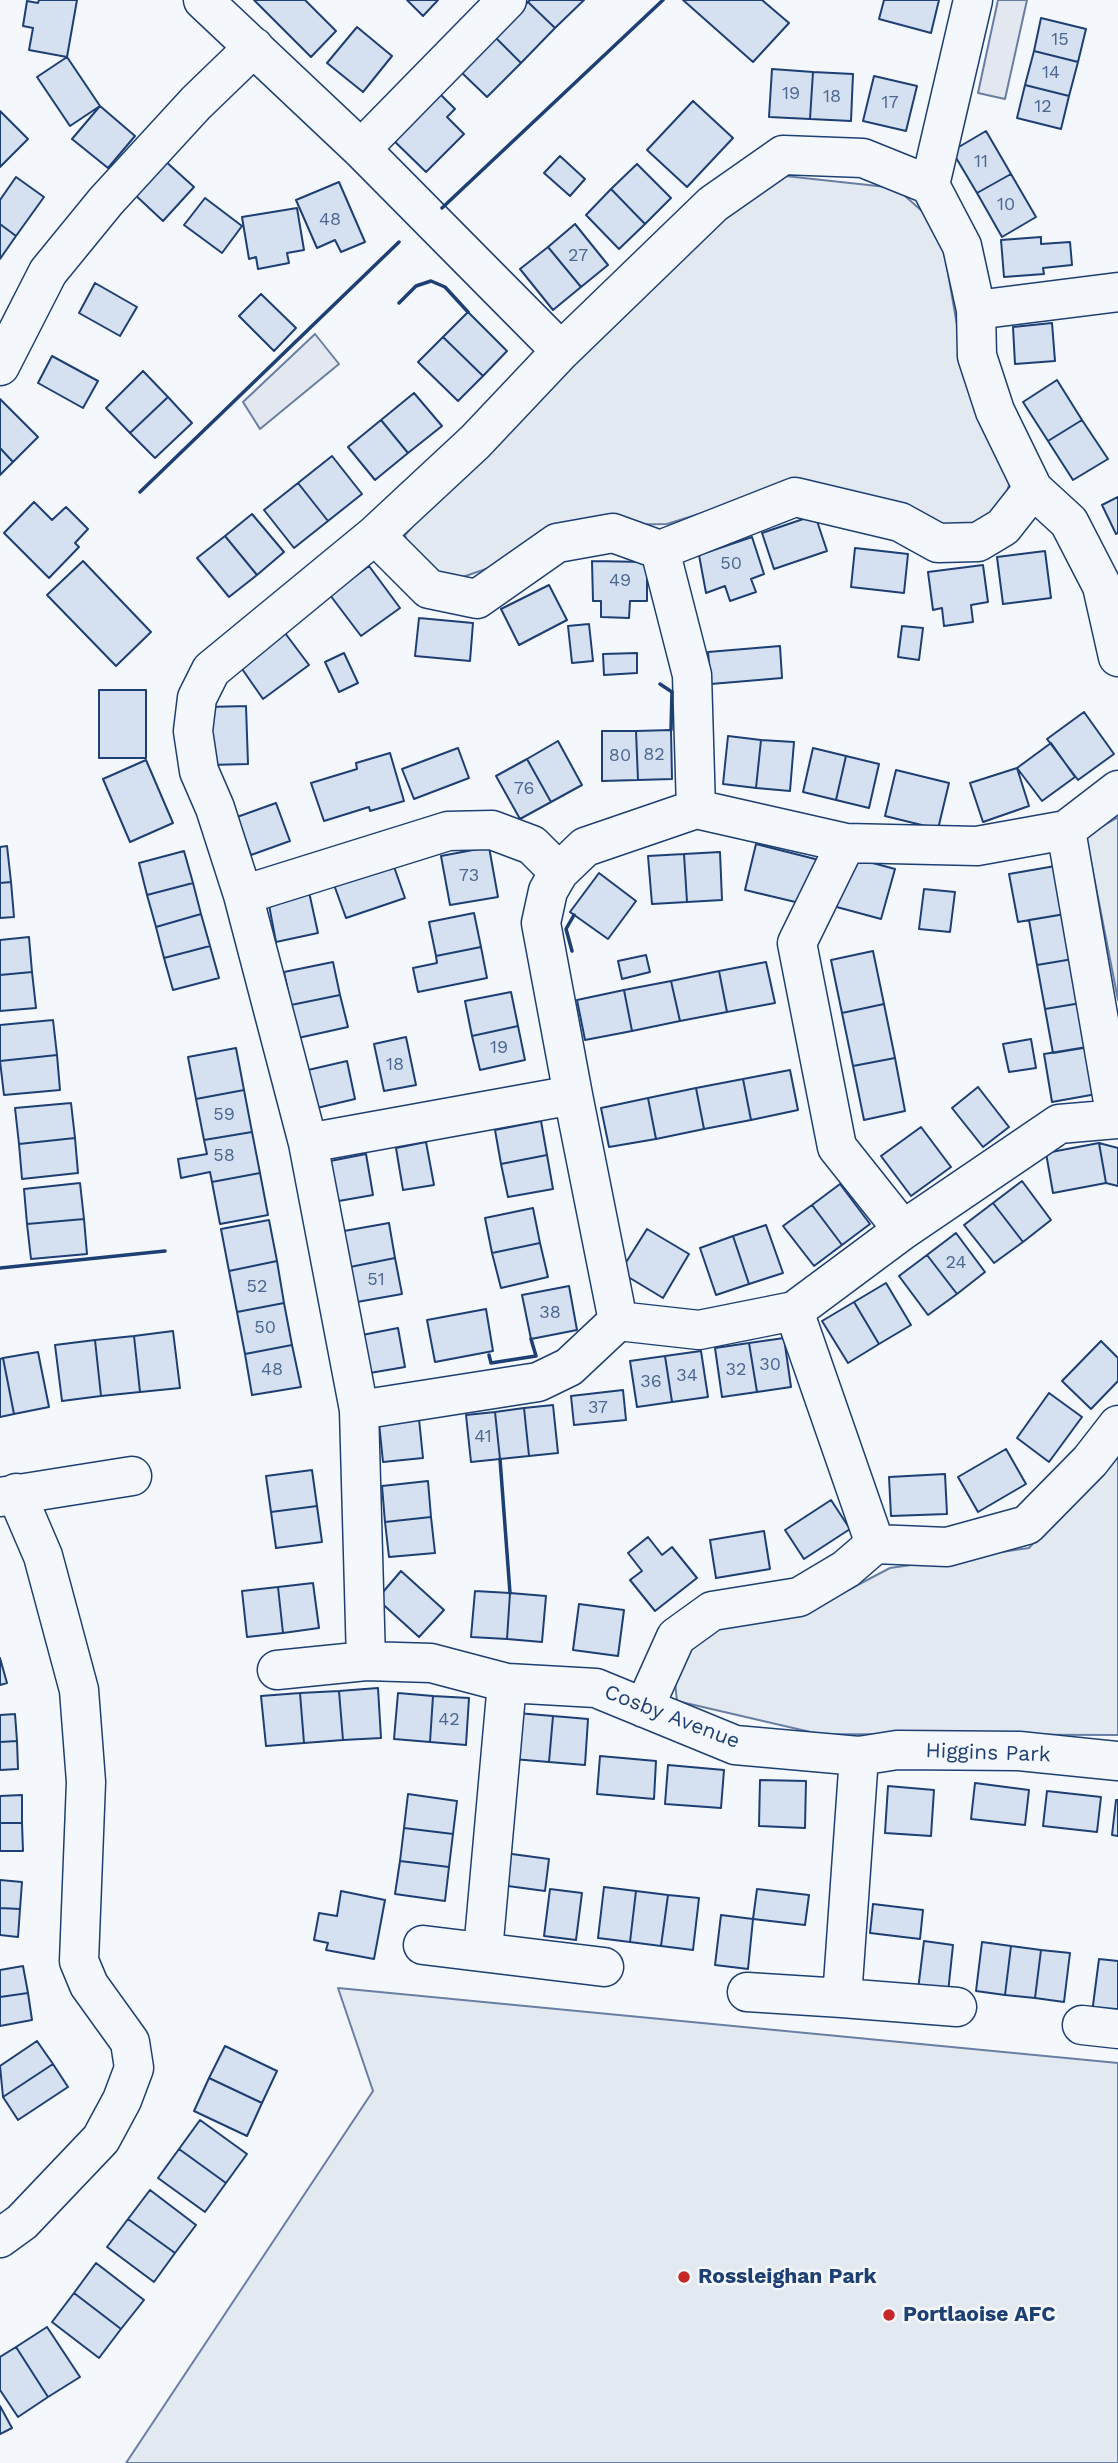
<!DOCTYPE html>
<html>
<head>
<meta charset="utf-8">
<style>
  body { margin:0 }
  canvas { display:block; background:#f4f7fb }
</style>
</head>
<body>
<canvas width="1118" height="2463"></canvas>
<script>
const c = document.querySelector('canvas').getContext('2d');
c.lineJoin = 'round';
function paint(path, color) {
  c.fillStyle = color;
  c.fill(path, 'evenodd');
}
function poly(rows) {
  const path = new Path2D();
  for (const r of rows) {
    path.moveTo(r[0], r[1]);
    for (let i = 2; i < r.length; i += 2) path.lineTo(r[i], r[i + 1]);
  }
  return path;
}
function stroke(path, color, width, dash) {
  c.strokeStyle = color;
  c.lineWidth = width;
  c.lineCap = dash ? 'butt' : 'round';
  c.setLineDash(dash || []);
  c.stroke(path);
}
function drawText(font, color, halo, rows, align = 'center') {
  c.font = font + ' "Work Sans",sans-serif';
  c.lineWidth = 5;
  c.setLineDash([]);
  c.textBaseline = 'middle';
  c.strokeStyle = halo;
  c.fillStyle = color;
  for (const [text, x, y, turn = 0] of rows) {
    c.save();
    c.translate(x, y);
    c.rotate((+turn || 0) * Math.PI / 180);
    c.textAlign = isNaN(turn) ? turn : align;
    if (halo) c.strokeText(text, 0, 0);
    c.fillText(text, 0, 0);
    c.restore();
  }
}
const green = poly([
  [776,175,896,188,940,227,966,377,1010,482,1003,503,989,519,968,527,943,529,807,480,667,524,614,525,448,582,412,557,405,535,425,512,720,211,776,175],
  [1118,817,1118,1000,1086,836,1118,817],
  [1118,1445,1118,1735,819,1734,677,1701,673,1664,689,1638,721,1626,810,1610,890,1568,1029,1548,1118,1445],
  [338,1988,1118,2063,1118,2463,126,2463,373,2091,338,1988]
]);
const parking = poly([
  [998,0,1027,0,1005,99,978,93,998,0],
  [315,334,339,364,260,429,243,402,315,334]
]);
const building = poly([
  [39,0,77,0,67,57,29,50,33,28,23,26,27,1,38,3,39,0],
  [254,0,305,0,336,31,311,57,254,0],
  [407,0,438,0,423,16,407,0],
  [530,0,584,0,555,28,528,2,530,0],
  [683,0,762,0,789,23,753,62,683,0],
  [884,0,939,0,931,33,879,19,884,0],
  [528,2,555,28,521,63,494,36,528,2],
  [1041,18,1086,29,1078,62,1034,51,1041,18],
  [357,27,392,56,363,92,327,63,357,27],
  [494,36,521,63,487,97,460,71,494,36],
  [1034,51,1078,62,1069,96,1025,85,1034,51],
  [67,57,100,106,70,126,37,77,67,57],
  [772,69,813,72,810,119,769,117,772,69],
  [813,72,853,74,851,121,810,119,813,72],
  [874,76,917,86,906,131,863,121,874,76],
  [1025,85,1069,96,1061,129,1017,118,1025,85],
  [434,88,455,109,447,117,464,134,426,172,388,135,434,88],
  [693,101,733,138,687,187,647,150,693,101],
  [100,106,135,136,108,168,72,139,100,106],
  [0,111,28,139,0,167,0,111],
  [986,131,1011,174,977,193,952,151,986,131],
  [560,156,585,179,570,196,544,173,560,156],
  [163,159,194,187,163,221,132,192,163,159],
  [637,164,671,198,645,224,611,189,637,164],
  [1011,174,1036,217,1002,237,977,193,1011,174],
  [16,177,44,197,16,236,0,224,0,200,16,177],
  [339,182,365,242,341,252,335,240,317,248,296,200,339,182],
  [611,189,645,224,619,249,586,215,611,189],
  [205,198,242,226,222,253,184,225,205,198],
  [297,208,304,250,287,253,289,263,258,269,256,257,249,259,242,217,297,208],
  [0,224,16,236,0,259,0,224],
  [575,224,608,265,581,287,548,247,575,224],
  [1041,237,1041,244,1070,242,1072,265,1043,268,1044,274,1004,277,1001,240,1041,237],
  [548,247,581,287,553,310,520,269,548,247],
  [95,283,137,307,120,336,79,313,95,283],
  [261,294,296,328,274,351,239,316,261,294],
  [468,312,507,351,483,376,443,337,468,312],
  [1052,323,1055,361,1015,364,1013,327,1052,323],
  [443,337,483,376,458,401,418,362,443,337],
  [52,356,98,381,83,408,38,383,52,356],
  [143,371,168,397,130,433,106,408,143,371],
  [1057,380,1082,420,1048,441,1023,402,1057,380],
  [414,393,442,426,408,453,381,420,414,393],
  [168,397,192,423,155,458,130,433,168,397],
  [0,399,38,437,13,462,0,448,0,399],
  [381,420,408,453,375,480,348,447,381,420],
  [1082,420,1108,459,1073,480,1048,441,1082,420],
  [0,448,13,462,0,475,0,448],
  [332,456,362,494,328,521,298,483,332,456],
  [298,483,328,521,294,548,264,510,298,483],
  [1118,497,1118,533,1116,534,1102,505,1118,497],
  [34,502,52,520,66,507,88,529,75,543,79,547,49,578,4,533,34,502],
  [252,514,284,552,257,575,225,536,252,514],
  [815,515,827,551,774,569,762,533,815,515],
  [225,536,257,575,229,597,197,558,225,536],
  [752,537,764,574,751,579,756,592,730,601,725,586,706,593,699,555,752,537],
  [855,548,908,554,904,593,851,587,855,548],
  [1045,551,1051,598,1003,604,997,557,1045,551],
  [83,561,151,632,116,666,47,595,83,561],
  [592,561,647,562,647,601,630,601,629,618,601,617,601,601,593,601,592,561],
  [983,565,988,602,971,605,973,622,944,626,942,608,933,610,928,572,983,565],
  [369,566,400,608,361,636,330,595,369,566],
  [549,585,567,620,519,645,501,609,549,585],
  [419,618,473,623,470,661,415,656,419,618],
  [589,624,593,661,572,663,568,626,589,624],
  [902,626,923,628,919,660,898,657,902,626],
  [285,633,309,665,263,699,240,666,285,633],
  [780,646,782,678,711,684,708,652,780,646],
  [344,653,358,683,339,692,325,662,344,653],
  [637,653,637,673,604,675,603,654,637,653],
  [99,690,146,690,146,758,99,758,99,690],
  [246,706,248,764,209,765,208,707,246,706],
  [1084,712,1114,754,1078,780,1047,739,1084,712],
  [671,730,672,779,638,780,636,731,671,730],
  [602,731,636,731,638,780,602,781,602,731],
  [728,736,761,740,756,788,723,784,728,736],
  [761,740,794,742,790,791,756,788,761,740],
  [558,741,582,785,551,802,527,759,558,741],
  [1051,743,1075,777,1042,801,1017,768,1051,743],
  [458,748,469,778,414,799,402,769,458,748],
  [813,748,846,756,836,800,803,792,813,748],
  [390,753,404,801,370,811,369,807,324,821,311,783,357,769,356,763,390,753],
  [846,756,879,764,869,808,836,800,846,756],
  [527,759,551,802,520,819,496,776,527,759],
  [146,760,173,823,130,842,103,779,146,760],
  [1017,768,1029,806,983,822,970,783,1017,768],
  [896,770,949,783,938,829,885,816,896,770],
  [276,803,290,841,251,855,237,817,276,803],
  [756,844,819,860,808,905,745,890,756,844],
  [7,846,11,882,0,883,0,847,7,846],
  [489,847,498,897,450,905,441,856,489,847],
  [184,851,193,883,147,895,139,863,184,851],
  [720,852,722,900,687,902,684,854,720,852],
  [684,854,687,902,652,904,648,856,684,854],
  [847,856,895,869,881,919,833,906,847,856],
  [392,861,405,898,346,918,333,882,392,861],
  [1061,865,1065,914,1018,922,1009,874,1061,865],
  [599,873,636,901,608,939,570,912,599,873],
  [11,882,14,917,0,918,0,883,11,882],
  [193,883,201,914,156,927,147,895,193,883],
  [924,889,955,892,950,932,919,929,924,889],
  [309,892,318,933,276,942,268,900,309,892],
  [474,913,481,947,436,956,429,922,474,913],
  [201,914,210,946,164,958,156,927,201,914],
  [1065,914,1073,959,1037,965,1029,920,1065,914],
  [29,937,32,972,0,975,0,940,29,937],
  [210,946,219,978,173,990,164,958,210,946],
  [481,947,487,978,418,992,413,968,437,963,436,956,481,947],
  [873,951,884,1004,842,1013,831,960,873,951],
  [646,955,650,972,622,979,618,961,646,955],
  [1073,959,1081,1003,1045,1009,1037,965,1073,959],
  [333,962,340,995,291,1005,284,972,333,962],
  [766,962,775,1003,727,1012,719,971,766,962],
  [719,971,727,1012,680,1021,671,981,719,971],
  [32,972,36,1008,0,1011,0,975,32,972],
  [671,981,680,1021,632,1031,624,990,671,981],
  [624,990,632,1031,585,1040,577,1000,624,990],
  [511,992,518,1026,472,1036,465,1001,511,992],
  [340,995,348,1027,298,1038,291,1005,340,995],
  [1081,1003,1089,1047,1053,1053,1045,1009,1081,1003],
  [884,1004,895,1058,853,1066,842,1013,884,1004],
  [53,1020,57,1055,0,1061,0,1025,53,1020],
  [518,1026,525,1060,480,1070,472,1036,518,1026],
  [406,1037,416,1085,384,1091,374,1044,406,1037],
  [1031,1039,1036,1068,1009,1072,1003,1044,1031,1039],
  [1093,1046,1102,1093,1052,1102,1044,1054,1093,1046],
  [236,1048,244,1090,196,1099,188,1057,236,1048],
  [57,1055,60,1090,4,1095,0,1061,57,1055],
  [895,1058,905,1111,864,1120,853,1066,895,1058],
  [347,1061,355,1099,317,1108,308,1070,347,1061],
  [790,1070,798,1110,751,1120,743,1079,790,1070],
  [743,1079,751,1120,704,1129,696,1088,743,1079],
  [978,1087,1009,1127,983,1147,952,1108,978,1087],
  [696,1088,704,1129,656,1139,648,1098,696,1088],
  [244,1090,252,1132,204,1140,196,1099,244,1090],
  [648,1098,656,1139,609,1147,601,1108,648,1098],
  [71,1103,75,1138,19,1144,15,1108,71,1103],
  [541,1121,547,1155,501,1164,495,1130,541,1121],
  [921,1127,951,1167,911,1196,881,1156,921,1127],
  [252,1132,260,1173,212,1182,210,1172,181,1178,178,1159,207,1154,204,1140,252,1132],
  [75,1138,78,1173,22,1179,19,1144,75,1138],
  [426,1142,434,1185,403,1190,396,1148,426,1142],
  [1099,1143,1118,1148,1118,1186,1106,1183,1099,1143],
  [1099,1143,1106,1183,1053,1193,1046,1153,1099,1143],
  [366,1154,373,1195,333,1202,325,1162,366,1154],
  [547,1155,553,1189,508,1197,501,1164,547,1155],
  [260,1173,268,1215,220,1224,212,1182,260,1173],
  [1022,1181,1051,1220,1023,1242,993,1203,1022,1181],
  [80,1183,84,1219,27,1224,24,1189,80,1183],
  [840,1184,870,1224,842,1245,812,1205,840,1184],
  [993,1203,1023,1242,994,1263,964,1225,993,1203],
  [812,1205,842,1245,814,1266,783,1226,812,1205],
  [533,1208,540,1243,492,1253,485,1218,533,1208],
  [84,1219,87,1254,31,1259,27,1224,84,1219],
  [269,1220,277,1261,229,1271,221,1229,269,1220],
  [389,1223,395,1258,350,1267,344,1231,389,1223],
  [766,1225,783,1273,749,1284,733,1236,766,1225],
  [647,1229,689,1254,663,1298,620,1272,647,1229],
  [956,1233,985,1272,957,1294,927,1255,956,1233],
  [733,1236,749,1284,716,1295,700,1248,733,1236],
  [540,1243,548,1277,501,1288,492,1253,540,1243],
  [927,1255,957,1294,928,1315,899,1276,927,1255],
  [395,1258,402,1294,357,1302,350,1267,395,1258],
  [277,1261,284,1303,237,1312,229,1271,277,1261],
  [886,1283,911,1325,879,1344,854,1302,886,1283],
  [569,1286,577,1330,531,1339,522,1295,569,1286],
  [854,1302,879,1344,848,1363,822,1321,854,1302],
  [284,1303,292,1345,245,1354,237,1312,284,1303],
  [486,1309,493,1351,435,1362,427,1320,486,1309],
  [398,1328,405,1367,364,1374,357,1336,398,1328],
  [173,1331,180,1388,140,1392,134,1336,173,1331],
  [134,1336,140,1392,101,1396,95,1340,134,1336],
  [784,1338,791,1387,757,1392,749,1343,784,1338],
  [95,1340,101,1396,62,1401,55,1345,95,1340],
  [1101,1341,1118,1358,1118,1381,1091,1409,1062,1381,1101,1341],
  [749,1343,757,1392,722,1397,715,1348,749,1343],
  [292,1345,301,1387,252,1395,245,1354,292,1345],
  [701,1351,708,1397,672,1402,665,1356,701,1351],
  [38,1352,49,1407,14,1414,3,1358,38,1352],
  [665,1356,672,1402,637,1407,630,1361,665,1356],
  [3,1358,14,1414,0,1417,0,1359,3,1358],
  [623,1390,626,1420,574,1425,571,1396,623,1390],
  [1049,1393,1082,1417,1049,1462,1017,1438,1049,1393],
  [553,1405,558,1453,529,1456,524,1408,553,1405],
  [524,1408,529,1456,500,1459,495,1412,524,1408],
  [495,1412,500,1459,471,1462,466,1415,495,1412],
  [419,1419,423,1458,383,1462,379,1423,419,1419],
  [1006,1449,1026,1484,978,1512,958,1477,1006,1449],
  [312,1470,317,1506,271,1512,266,1476,312,1470],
  [945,1474,947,1514,891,1516,889,1477,945,1474],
  [428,1481,431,1517,385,1522,382,1486,428,1481],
  [831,1500,850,1529,804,1559,785,1530,831,1500],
  [317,1506,322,1542,276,1548,271,1512,317,1506],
  [431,1517,435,1553,389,1557,385,1522,431,1517],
  [764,1531,770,1569,716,1578,710,1540,764,1531],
  [648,1537,662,1555,672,1547,697,1578,655,1611,630,1580,642,1571,628,1553,648,1537],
  [401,1571,444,1610,419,1637,377,1599,401,1571],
  [313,1583,319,1628,283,1633,278,1587,313,1583],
  [278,1587,283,1633,247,1637,242,1591,278,1587],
  [475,1591,510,1593,507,1639,471,1637,475,1591],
  [510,1593,546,1596,542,1642,507,1639,510,1593],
  [579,1604,624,1610,618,1656,573,1650,579,1604],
  [0,1658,7,1683,0,1685,0,1658],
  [378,1688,381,1738,343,1740,339,1691,378,1688],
  [339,1691,343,1740,304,1743,300,1693,339,1691],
  [300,1693,304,1743,266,1746,261,1696,300,1693],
  [398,1693,433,1696,430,1742,394,1739,398,1693],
  [433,1696,469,1698,466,1745,430,1742,433,1696],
  [517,1713,553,1716,549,1762,513,1759,517,1713],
  [15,1714,17,1741,0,1742,0,1715,15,1714],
  [553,1716,588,1719,585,1765,549,1762,553,1716],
  [17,1741,18,1769,0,1770,0,1742,17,1741],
  [600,1756,656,1761,654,1799,597,1794,600,1756],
  [668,1765,724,1770,721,1808,665,1804,668,1765],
  [760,1780,806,1781,805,1828,759,1826,760,1780],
  [975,1783,1029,1790,1025,1825,971,1819,975,1783],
  [888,1786,934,1790,931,1836,885,1833,888,1786],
  [1047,1791,1101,1797,1097,1832,1043,1826,1047,1791],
  [408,1794,457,1801,453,1834,404,1828,408,1794],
  [22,1795,22,1823,0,1823,0,1796,22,1795],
  [1116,1800,1118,1800,1118,1836,1112,1835,1116,1800],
  [0,1823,22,1823,23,1851,0,1851,0,1823],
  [404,1828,453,1834,449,1867,400,1861,404,1828],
  [497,1852,549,1859,545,1891,493,1884,497,1852],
  [400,1861,449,1867,445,1901,395,1894,400,1861],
  [0,1880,22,1882,20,1909,0,1908,0,1880],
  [604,1887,636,1891,630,1942,598,1938,604,1887],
  [550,1889,582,1893,576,1940,544,1936,550,1889],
  [757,1889,809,1895,805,1925,753,1919,757,1889],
  [341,1891,385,1900,374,1959,326,1950,328,1943,314,1940,319,1913,337,1916,341,1891],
  [636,1891,668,1895,661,1946,630,1942,636,1891],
  [668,1895,699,1898,693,1950,661,1946,668,1895],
  [873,1904,923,1910,920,1939,870,1933,873,1904],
  [0,1908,20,1909,18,1937,0,1935,0,1908],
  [721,1915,753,1919,748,1969,715,1965,721,1915],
  [924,1941,953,1945,948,1993,918,1990,924,1941],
  [982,1942,1011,1946,1005,1995,976,1991,982,1942],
  [1011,1946,1041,1950,1035,1998,1005,1995,1011,1946],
  [1041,1950,1070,1953,1064,2002,1035,1998,1041,1950],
  [1099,1959,1118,1961,1118,2016,1092,2013,1099,1959],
  [23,1966,28,1993,0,1997,0,1970,23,1966],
  [28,1993,32,2020,0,2026,0,1997,28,1993],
  [37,2041,53,2064,3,2097,0,2066,37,2041],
  [225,2046,277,2071,262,2103,209,2078,225,2046],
  [53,2064,68,2087,18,2120,3,2097,53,2064],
  [209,2078,262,2103,247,2136,194,2111,209,2078],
  [200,2120,247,2154,226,2183,179,2149,200,2120],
  [179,2149,226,2183,205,2212,158,2178,179,2149],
  [150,2190,196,2225,175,2253,128,2219,150,2190],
  [128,2219,175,2253,154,2282,107,2247,128,2219],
  [96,2263,144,2300,121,2329,74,2293,96,2263],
  [74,2293,121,2329,99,2358,52,2322,74,2293],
  [47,2327,80,2377,48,2397,16,2347,47,2327],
  [16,2347,48,2397,18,2417,0,2390,0,2357,16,2347],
  [0,2406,12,2428,0,2434,0,2406]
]);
const minor = poly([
  [203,0,361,149,561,351],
  [361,149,507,0],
  [930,185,962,246,976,310,977,356,995,411,1033,489,1069,522,1102,586,1118,657],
  [976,310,1118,292],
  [0,366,48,272,106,201,196,103,254,47],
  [375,535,429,589,477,599,557,543,613,533,660,550,795,497,900,522,938,543,978,542,1003,527,1033,489],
  [660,550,692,675,696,809],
  [1066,830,1116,1119],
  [846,843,797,943,837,1147,903,1230],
  [559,872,548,891,541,923,573,1095],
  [243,895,448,831,492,830,532,845,559,872,585,847,696,809,846,843,977,846,1066,830,1118,790],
  [308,1143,573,1095,618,1321],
  [794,1311,875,1544],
  [359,1410,538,1382,569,1367,618,1321,699,1330,794,1311,903,1230,1059,1124,1118,1119],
  [0,1497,132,1476],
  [366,1661,359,1410,308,1143,243,895,215,808,199,771,193,731,197,698,211,670,375,535,475,442,561,351,713,204,783,155,863,158,930,185,973,0],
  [277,1670,366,1661,431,1663,507,1683,596,1688,735,1745,859,1756,897,1750,1019,1751,1118,1761],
  [644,1708,676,1637,712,1611,799,1597,846,1569,875,1544,947,1547,1027,1525,1090,1461,1118,1425],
  [859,1756,842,1998,957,2007],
  [423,1945,604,1967],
  [483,1951,507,1683],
  [747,1992,842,1998],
  [1082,2025,1118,2029],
  [0,2238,22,2222,101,2139,122,2100,134,2068,130,2042,89,1985,79,1961,86,1782,79,1690,43,1556,16,1493]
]);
const wall = poly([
  [442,208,663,0],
  [399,303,416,286,431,281,445,287,468,312],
  [140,492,399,242],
  [660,684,672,692,671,730],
  [572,951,566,929,574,915],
  [0,1268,165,1251],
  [489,1355,491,1363,536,1356,531,1339],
  [500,1459,510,1593]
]);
const markers = [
  [684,2277,7,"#c62828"],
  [889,2315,7,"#c62828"]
];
const numberNames = [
  ["15",1060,40],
  ["14",1051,73],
  ["19",791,94],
  ["18",832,97],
  ["17",890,103],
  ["12",1043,107],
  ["11",981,162],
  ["10",1006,205],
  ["48",330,220],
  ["27",578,256],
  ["50",731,564],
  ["49",620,581],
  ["82",654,755],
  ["80",620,756],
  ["76",524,789],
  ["73",469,876],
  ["19",499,1048],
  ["18",395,1065],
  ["59",224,1115],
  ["58",224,1156],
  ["24",956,1263],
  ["51",376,1280],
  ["52",257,1287],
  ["38",550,1313],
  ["50",265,1328],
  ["30",770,1365],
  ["48",272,1370],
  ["32",736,1370],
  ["34",687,1376],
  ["36",651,1382],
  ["37",598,1408],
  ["41",483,1437],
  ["42",449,1720]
];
const streetNames = [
  ["Cosby Avenue",672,1717,21],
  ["Higgins Park",988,1753,2]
];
const poiNames = [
  ["Rossleighan Park",698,2277],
  ["Portlaoise AFC",903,2315]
];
paint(green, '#e3e9f0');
stroke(green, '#687fa3', 2);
paint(parking, '#e3e8f0');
stroke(parking, '#687fa3', 2);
paint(building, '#d5e0f0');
stroke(building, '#1d3f73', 2);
stroke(minor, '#1d3f73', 41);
stroke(minor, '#f4f7fb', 38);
stroke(wall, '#1d3f73', 3.5);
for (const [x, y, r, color] of markers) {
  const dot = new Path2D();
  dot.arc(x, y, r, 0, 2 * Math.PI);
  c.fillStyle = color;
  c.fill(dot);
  stroke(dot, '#f4f7fb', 2.5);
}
drawText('18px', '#4b6792', null, numberNames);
drawText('21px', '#1d3f73', '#f4f7fb', streetNames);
drawText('bold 21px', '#1d3f73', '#f4f7fb', poiNames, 'left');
</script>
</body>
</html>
